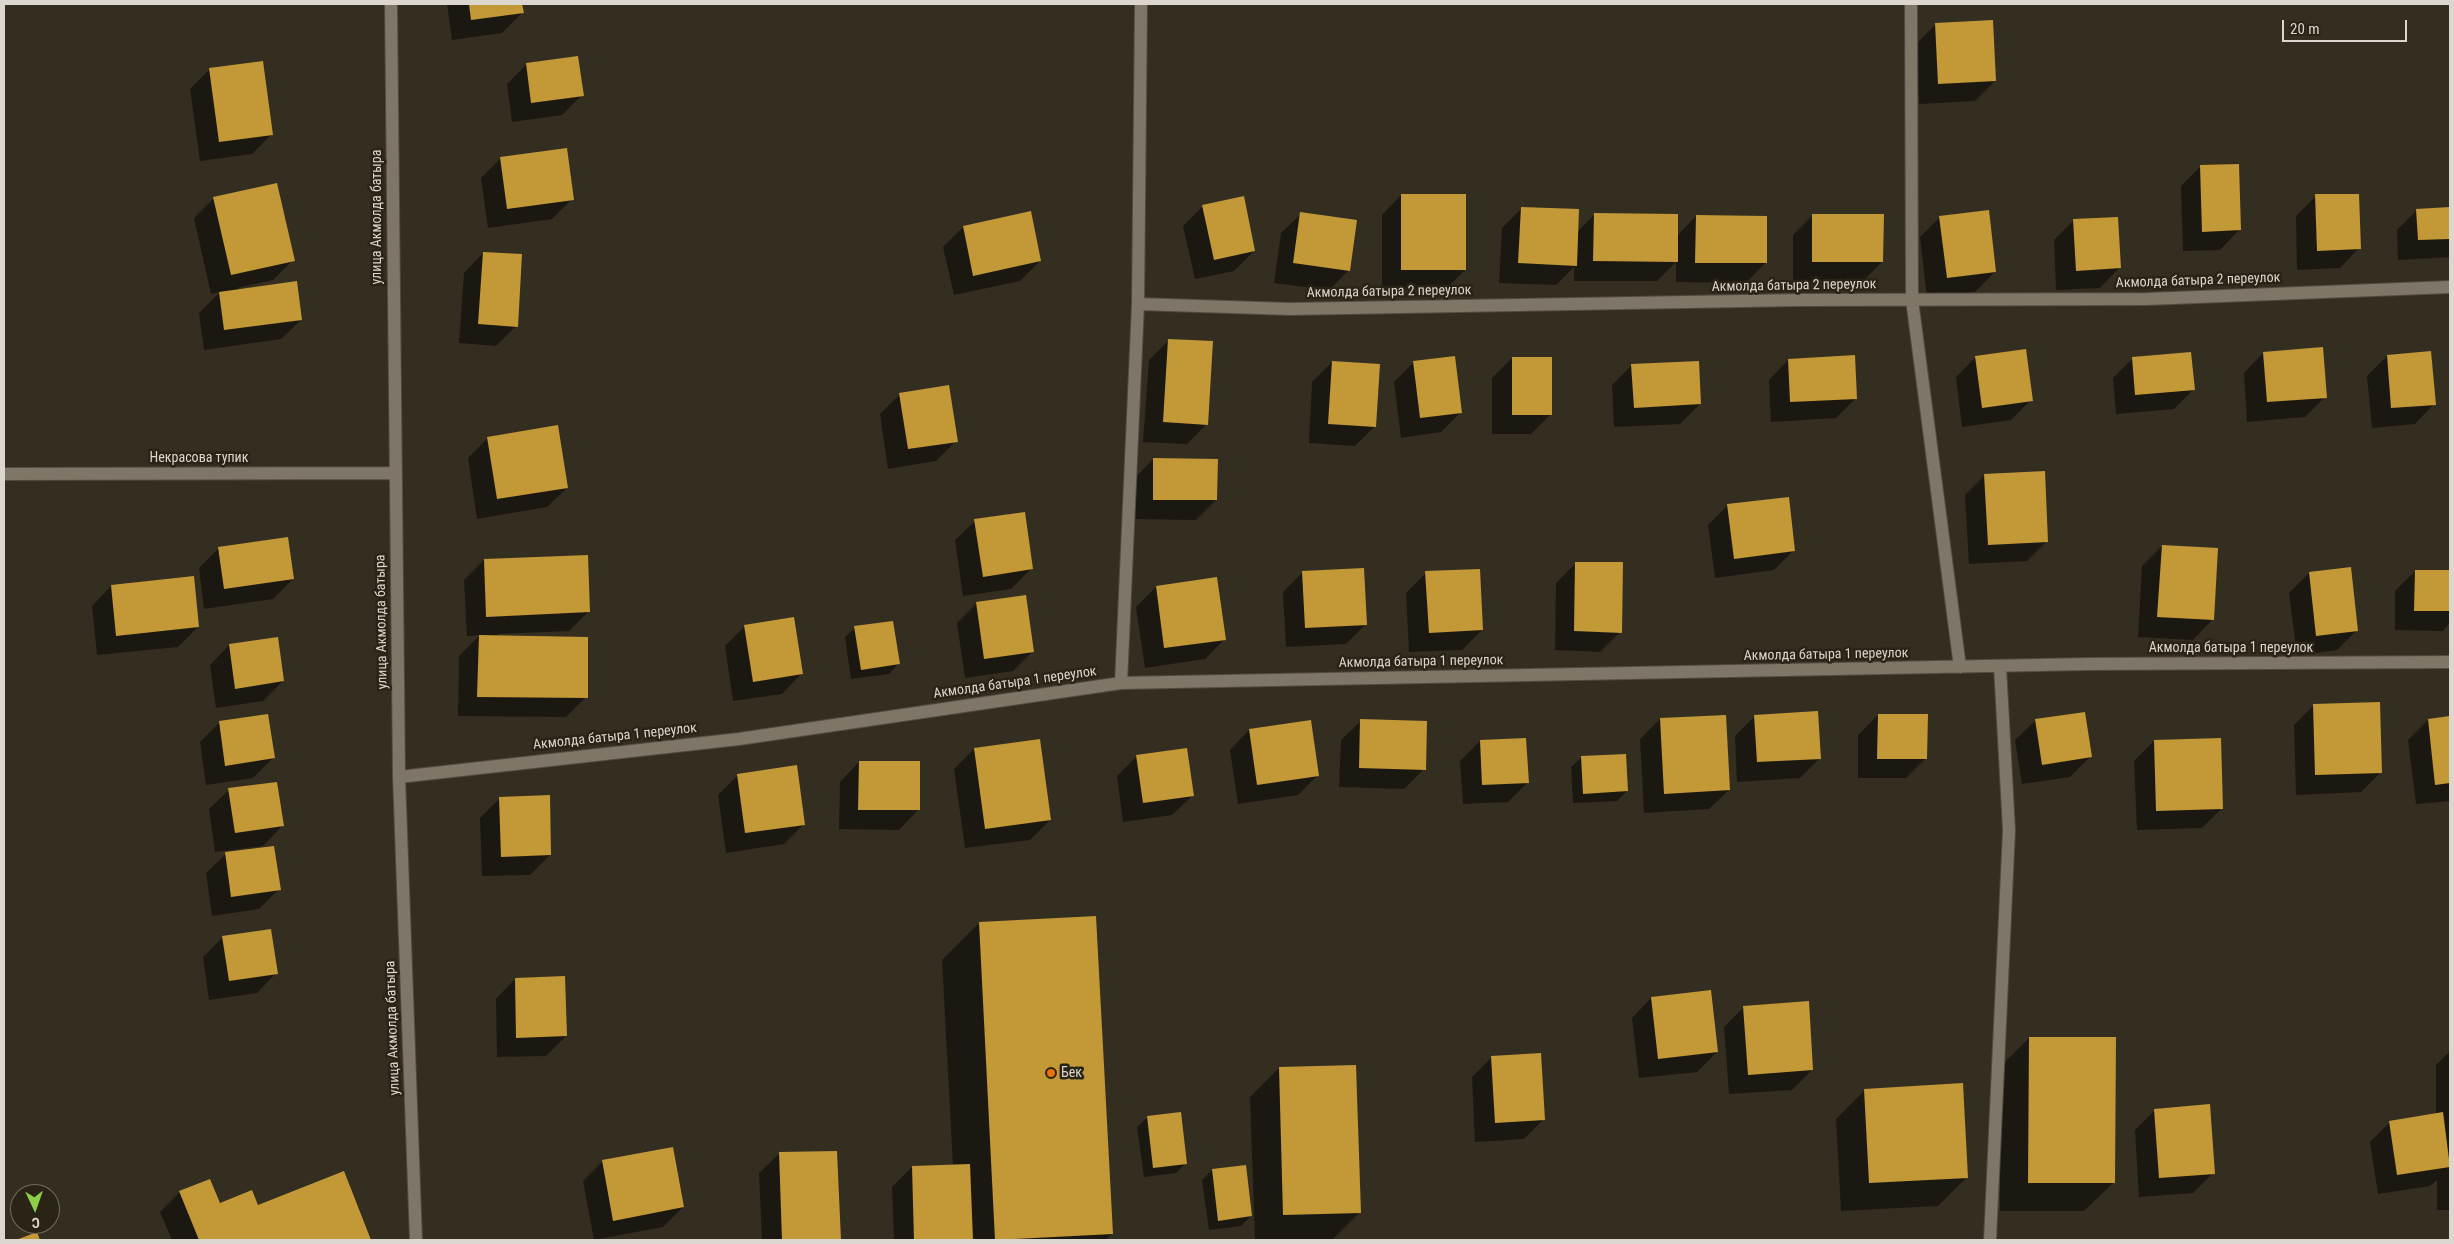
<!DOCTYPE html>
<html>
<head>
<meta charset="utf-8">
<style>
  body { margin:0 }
  #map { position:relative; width:2454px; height:1244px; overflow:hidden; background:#342e20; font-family:"Roboto Condensed",sans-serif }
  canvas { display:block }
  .frame { position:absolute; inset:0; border:5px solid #dbd7ce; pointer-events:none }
  .north { position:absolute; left:10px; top:1184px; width:50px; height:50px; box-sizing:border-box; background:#2a2416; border:1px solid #716c60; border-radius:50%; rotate:177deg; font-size:14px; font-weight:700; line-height:20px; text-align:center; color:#dbd7ce }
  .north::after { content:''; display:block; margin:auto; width:18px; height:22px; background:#8cce45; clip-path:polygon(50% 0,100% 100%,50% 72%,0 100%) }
  .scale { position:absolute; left:2282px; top:20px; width:125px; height:22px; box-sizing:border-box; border:2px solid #dbd7ce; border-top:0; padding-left:6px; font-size:15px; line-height:18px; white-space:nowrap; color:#dbd7ce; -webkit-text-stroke:4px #2a2416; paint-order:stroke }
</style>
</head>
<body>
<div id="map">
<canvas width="2454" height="1244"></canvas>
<div class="frame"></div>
<div class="north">С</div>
<div class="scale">20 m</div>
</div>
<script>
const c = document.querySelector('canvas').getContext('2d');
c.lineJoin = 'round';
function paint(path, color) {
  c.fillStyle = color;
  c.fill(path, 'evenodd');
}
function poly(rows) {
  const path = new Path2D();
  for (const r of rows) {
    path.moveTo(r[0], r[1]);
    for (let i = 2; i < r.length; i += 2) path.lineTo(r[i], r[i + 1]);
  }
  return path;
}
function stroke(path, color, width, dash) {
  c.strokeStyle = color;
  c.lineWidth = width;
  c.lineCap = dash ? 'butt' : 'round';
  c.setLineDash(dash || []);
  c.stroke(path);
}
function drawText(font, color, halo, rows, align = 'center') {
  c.font = font + ' "Roboto Condensed",sans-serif';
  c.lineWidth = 5;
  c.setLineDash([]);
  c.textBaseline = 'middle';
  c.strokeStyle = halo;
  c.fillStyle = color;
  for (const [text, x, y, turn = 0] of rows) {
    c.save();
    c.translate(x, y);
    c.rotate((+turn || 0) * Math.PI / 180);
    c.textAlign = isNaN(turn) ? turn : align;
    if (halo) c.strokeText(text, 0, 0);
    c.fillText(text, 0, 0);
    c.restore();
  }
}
const shadow = poly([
  [447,4,521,4,522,13,502,33,452,40],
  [1936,24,1995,81,1975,101,1919,104,1916,44],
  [527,64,582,95,562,115,512,122,507,84],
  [210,69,272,134,252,154,200,161,190,89],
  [501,158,572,199,552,219,488,228,481,178],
  [2201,166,2239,230,2220,250,2183,251,2181,186],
  [1401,195,1465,270,1445,290,1382,289,1382,215],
  [2316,196,2359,248,2340,268,2297,270,2296,216],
  [214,198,293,260,273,280,237,288,301,320,281,339,204,350,199,313,220,292,211,294,194,218],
  [1203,206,1254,251,1234,271,1195,279,1183,226],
  [1522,208,1577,232,1594,215,1677,236,1696,216,1765,263,1746,283,1676,282,1676,262,1657,281,1574,281,1574,267,1556,285,1499,283,1502,228],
  [2450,209,2450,257,2398,260,2397,230,2417,210],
  [1030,213,1040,261,1020,281,954,295,943,247,963,227],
  [1301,214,1349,270,1329,290,1274,283,1281,233],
  [1813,215,1882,262,1862,282,1793,281,1793,235],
  [1940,217,1995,272,1975,292,1927,298,1920,237],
  [2074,220,2119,268,2100,288,2056,290,2054,240],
  [483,253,516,326,496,346,459,343,464,273],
  [1169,340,1207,424,1187,444,1143,442,1149,360],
  [2263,353,2325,397,2305,417,2247,422,2244,373],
  [2387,356,2434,404,2415,424,2372,428,2367,376],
  [1976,357,2031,400,2011,420,1962,427,1956,377],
  [1512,358,1551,414,1531,434,1492,434,1492,378],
  [2133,358,2194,389,2174,409,2116,414,2113,378],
  [1788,360,1856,398,1836,418,1771,422,1769,380],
  [1332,362,1375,426,1355,446,1309,443,1312,382],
  [1414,362,1461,412,1441,432,1401,438,1394,382],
  [1632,365,1700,404,1680,424,1614,427,1612,385],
  [900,394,956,441,936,461,888,469,880,414],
  [488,438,567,488,547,507,477,519,468,458],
  [1153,459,1216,500,1196,520,1133,519,1134,479],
  [1985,475,2047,541,2027,561,1969,564,1965,495],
  [1728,505,1794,550,1774,570,1715,578,1708,525],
  [975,521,1031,569,1011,589,963,596,955,540],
  [2162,546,2212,620,2193,640,2138,637,2142,566],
  [219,548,293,579,273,599,204,609,199,568],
  [484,560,589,611,569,631,497,634,586,697,566,717,458,716,459,656,480,635,467,636,464,580],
  [1576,563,1620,632,1600,652,1555,650,1556,583],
  [2415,571,2450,571,2450,623,2443,631,2395,630,2395,591],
  [1303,572,1366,624,1346,644,1286,647,1283,592],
  [1426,573,1482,630,1462,650,1409,652,1406,593],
  [2309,573,2357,630,2337,650,2297,655,2289,593],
  [1216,578,1225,639,1205,659,1145,668,1136,607,1156,587],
  [111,586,198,627,178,647,97,655,92,606],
  [977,603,1033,651,1013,671,965,678,957,623],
  [745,626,801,674,782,694,733,701,725,646],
  [855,628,898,664,889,674,851,679,845,637],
  [229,645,283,681,263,701,216,708,210,665],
  [2314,705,2381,772,2361,792,2296,795,2294,725],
  [2084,713,2090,757,2070,777,2022,784,2015,740,2035,721],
  [1878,715,1926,758,1906,778,1858,778,1858,735],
  [1755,716,1819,759,1800,778,1737,782,1735,736],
  [2450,717,2450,801,2416,804,2408,740,2428,720],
  [1660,719,1729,790,1709,809,1644,813,1640,739],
  [1361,721,1424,769,1404,789,1339,787,1341,740],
  [220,722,273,758,253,778,206,785,200,742],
  [1249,730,1318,775,1298,795,1238,804,1230,750],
  [1480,741,1528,782,1508,802,1463,804,1460,761],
  [2154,741,2222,808,2202,828,2137,830,2134,761],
  [974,749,1050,820,1030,840,965,848,954,769],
  [1137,756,1192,796,1172,815,1123,822,1117,776],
  [1581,758,1627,791,1617,801,1573,803,1571,767],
  [859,762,918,810,899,830,839,829,840,782],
  [738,775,804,824,784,844,726,853,718,795],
  [229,790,282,826,263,846,215,852,209,809],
  [500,798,550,855,530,875,482,876,480,818],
  [226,854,279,889,259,909,212,916,206,873],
  [979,923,1112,1234,1105,1240,894,1240,892,1187,912,1167,953,1166,942,960],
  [223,937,276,973,257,993,209,1000,203,957],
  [515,979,566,1036,546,1056,497,1057,496,999],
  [1651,998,1717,1052,1697,1072,1639,1078,1632,1018],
  [1744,1007,1812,1070,1792,1090,1729,1094,1724,1027],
  [2029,1038,2113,1183,2084,1211,2000,1211,2000,1067],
  [2450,1051,2450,1210,2437,1210,2437,1180,2430,1186,2378,1194,2370,1142,2390,1122,2436,1115,2436,1065],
  [1492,1057,1544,1119,1524,1139,1475,1142,1472,1077],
  [1279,1068,1360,1212,1332,1240,1255,1240,1250,1097],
  [1865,1090,1967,1177,1938,1206,1841,1211,1836,1119],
  [2155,1110,2213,1173,2193,1193,2139,1197,2135,1130],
  [1179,1113,1186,1163,1176,1173,1144,1177,1137,1127,1147,1118],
  [836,1152,839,1240,762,1240,759,1173,779,1154],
  [603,1161,683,1207,663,1227,594,1240,583,1181],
  [1212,1170,1251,1216,1241,1226,1209,1230,1202,1180],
  [343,1173,370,1240,172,1240,160,1212,180,1192,219,1205,257,1207]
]);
const building = poly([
  [469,4,522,4,524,13,471,20],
  [1993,20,1996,81,1938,84,1935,23],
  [578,56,584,96,531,103,526,63],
  [263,61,273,135,219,142,209,68],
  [567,148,574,200,507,209,500,157],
  [2239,164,2241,230,2202,232,2200,165],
  [277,183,295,261,231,275,213,197],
  [1401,194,1466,194,1466,270,1401,270],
  [2315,194,2359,194,2361,249,2317,251],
  [1244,196,1255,251,1214,260,1202,205],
  [1521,207,1579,209,1577,266,1518,263],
  [2450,207,2450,239,2418,240,2416,209],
  [1989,210,1996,272,1947,278,1939,216],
  [1031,211,1041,261,973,276,963,226],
  [1300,212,1357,220,1350,271,1293,263],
  [1594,213,1678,214,1678,262,1593,261],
  [1812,214,1884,214,1883,262,1812,262],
  [1696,215,1767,216,1767,263,1695,263],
  [2118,217,2121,268,2076,271,2073,219],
  [483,252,522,254,518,327,478,324],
  [297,281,302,320,224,330,219,292],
  [1168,339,1213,341,1208,425,1163,422],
  [2323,347,2327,398,2267,402,2263,352],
  [2026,349,2033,401,1982,408,1975,356],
  [2431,351,2436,405,2391,408,2387,355],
  [2191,352,2195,390,2135,395,2132,357],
  [1855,355,1857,399,1790,402,1788,359],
  [1455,356,1462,413,1420,418,1413,361],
  [1512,357,1552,357,1552,415,1512,415],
  [1332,361,1380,364,1376,427,1328,424],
  [1699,361,1701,404,1634,408,1631,364],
  [949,385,958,442,908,449,899,393],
  [558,425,568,488,497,499,487,437],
  [1153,458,1218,459,1217,500,1153,500],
  [2045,471,2048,542,1988,545,1984,474],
  [1789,497,1795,551,1734,559,1727,504],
  [1025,512,1033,569,983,577,974,519],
  [288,537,294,579,224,589,218,547],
  [2162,545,2218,548,2214,620,2157,617],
  [588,555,590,612,486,617,484,559],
  [1575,562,1623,562,1622,633,1574,631],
  [2351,567,2358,631,2316,636,2309,572],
  [1364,568,1367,625,1305,628,1302,571],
  [1480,569,1483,630,1429,633,1425,571],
  [2415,570,2450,570,2450,611,2414,611],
  [194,576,199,627,116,636,111,585],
  [1217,577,1226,640,1164,648,1156,586],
  [1026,595,1034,652,984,659,976,602],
  [794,617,803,674,753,682,744,625],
  [893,621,900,664,861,670,854,626],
  [479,635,588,637,588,698,477,697],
  [278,637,284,681,235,689,229,644],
  [2380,702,2382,773,2315,775,2313,704],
  [1818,711,1821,759,1757,762,1754,715],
  [2085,712,2092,757,2042,765,2035,719],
  [268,714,275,758,225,766,219,721],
  [1878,714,1928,714,1927,759,1877,759],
  [1726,715,1730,790,1664,794,1660,718],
  [2450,716,2450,783,2435,785,2428,719],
  [1360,719,1427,721,1426,770,1359,768],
  [1311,720,1319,776,1257,785,1249,729],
  [1526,738,1529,783,1482,785,1480,740],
  [2221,738,2223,809,2156,811,2154,740],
  [1040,739,1051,820,985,829,974,748],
  [1187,748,1194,796,1143,803,1136,755],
  [1626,754,1628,791,1583,794,1581,756],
  [859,761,920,761,920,810,858,810],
  [797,765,805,825,745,833,737,774],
  [277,782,284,826,235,833,228,788],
  [550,795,551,855,501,857,499,797],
  [274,846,281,890,231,897,225,852],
  [1096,916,1113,1234,995,1240,979,922],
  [271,929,278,974,229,981,222,936],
  [565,976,567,1036,516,1038,515,978],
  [1711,990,1718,1052,1658,1059,1651,997],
  [1809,1001,1813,1070,1748,1075,1743,1006],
  [2029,1037,2116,1037,2115,1183,2028,1183],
  [1541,1053,1545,1120,1495,1123,1491,1056],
  [1356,1065,1361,1213,1283,1215,1279,1067],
  [1963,1083,1968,1178,1869,1183,1864,1089],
  [2210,1104,2215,1174,2159,1178,2154,1109],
  [1181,1112,1187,1164,1153,1168,1147,1116],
  [2443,1112,2450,1167,2397,1175,2389,1121],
  [673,1147,684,1207,613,1221,602,1160],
  [837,1151,841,1240,782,1240,779,1152],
  [970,1164,973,1240,914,1240,912,1166],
  [1246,1165,1252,1216,1218,1221,1212,1169],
  [344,1171,371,1240,199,1240,179,1191,210,1179,220,1203,252,1190,258,1205],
  [37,1232,40,1240,16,1240]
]);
const minor = poly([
  [391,4,399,777,416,1240],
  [1911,4,1912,300,1960,667],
  [1138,304,1290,309,1800,300,2147,299,2450,287],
  [4,474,394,473],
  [1121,683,1138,304,1141,4],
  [399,777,739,739,1121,683,2088,664,2450,662],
  [1990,1240,2009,830,2000,666]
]);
const markers = [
  [1051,1073,5,"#e8710a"]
];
const streetNames = [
  ["улица Акмолда батыра",377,217,-90],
  ["Акмолда батыра 2 переулок",2198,281,-2],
  ["Акмолда батыра 2 переулок",1794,286,-1],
  ["Акмолда батыра 2 переулок",1389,292,-1],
  ["Некрасова тупик",199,458],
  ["улица Акмолда батыра",382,622,-91],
  ["Акмолда батыра 1 переулок",2231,648],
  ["Акмолда батыра 1 переулок",1826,655,-1],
  ["Акмолда батыра 1 переулок",1421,662,-1],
  ["Акмолда батыра 1 переулок",1015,683,-8],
  ["Акмолда батыра 1 переулок",615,737,-6],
  ["улица Акмолда батыра",393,1028,-92]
];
const poiNames = [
  ["Бек",1061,1073]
];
paint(shadow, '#0007');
paint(building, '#c39837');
stroke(minor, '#514c40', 14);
stroke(minor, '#7e7667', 12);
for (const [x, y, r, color] of markers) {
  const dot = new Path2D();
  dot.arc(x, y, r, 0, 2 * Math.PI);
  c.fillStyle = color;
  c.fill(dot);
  stroke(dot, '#2a2416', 2);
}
drawText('14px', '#dbd7ce', '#2a2416', streetNames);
drawText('14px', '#dbd7ce', '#2a2416', poiNames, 'left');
</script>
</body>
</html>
